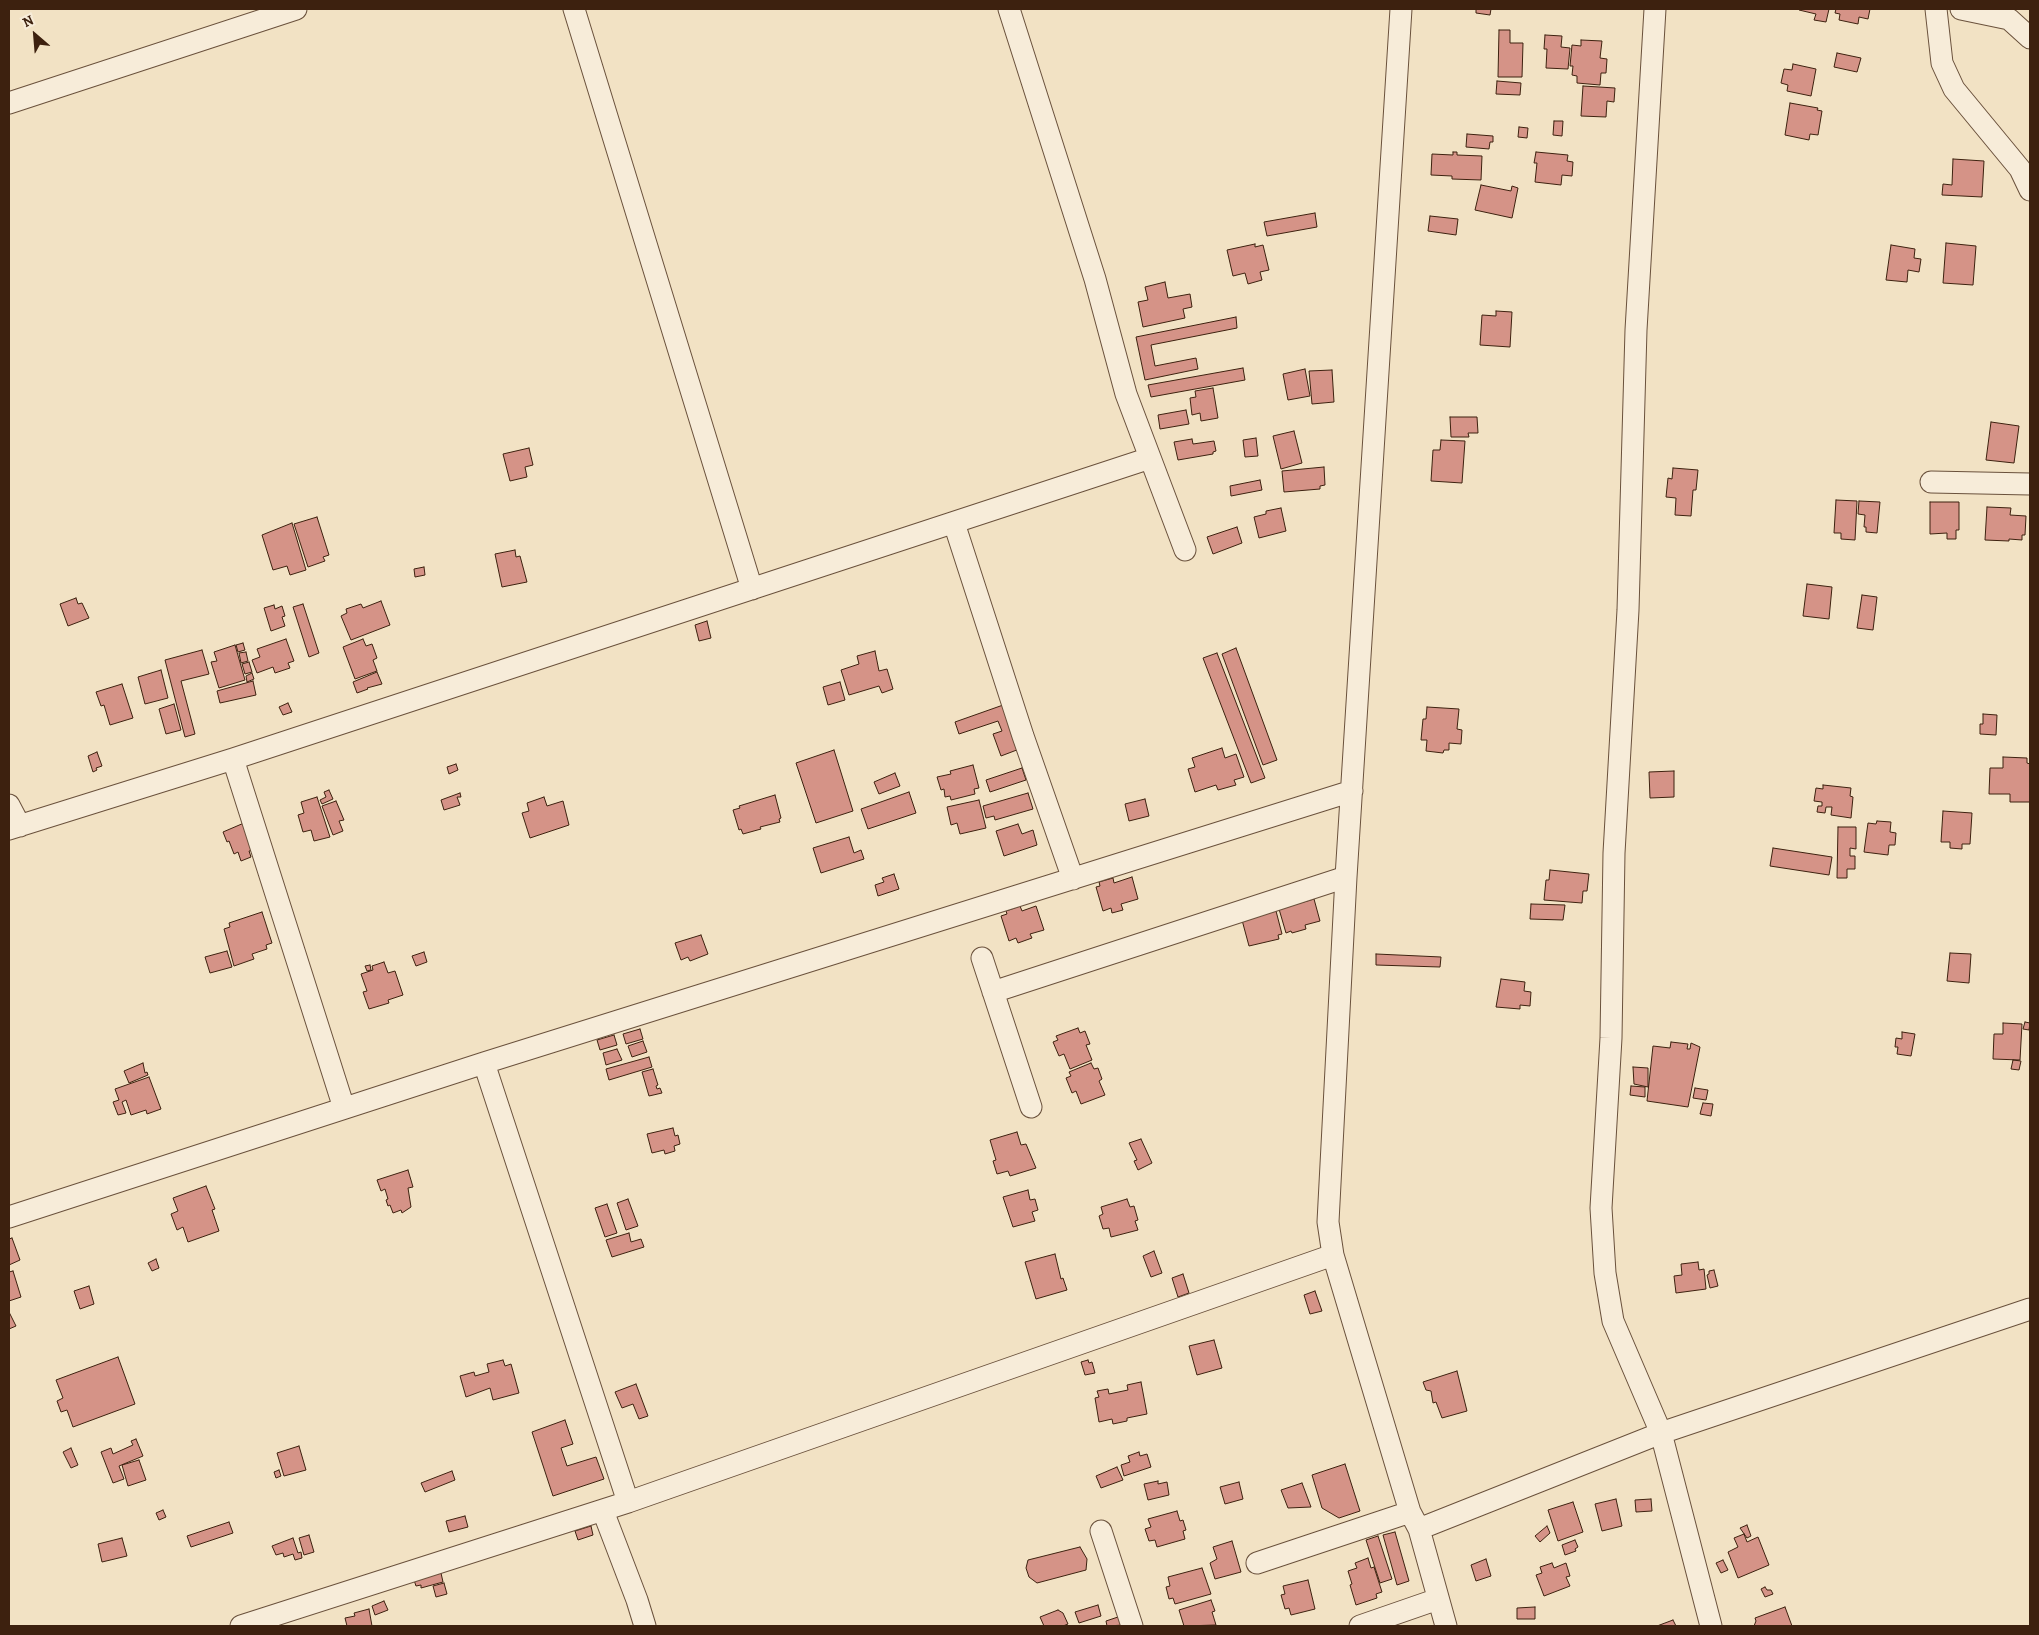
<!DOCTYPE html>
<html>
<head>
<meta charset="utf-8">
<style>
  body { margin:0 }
  #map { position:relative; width:2039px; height:1635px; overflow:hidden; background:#f2e2c4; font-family:Alegreya,serif }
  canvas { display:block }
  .frame { position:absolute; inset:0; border:10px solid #3d210f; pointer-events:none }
  .north { position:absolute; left:10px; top:10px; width:50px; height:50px; -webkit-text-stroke:4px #f7ecd9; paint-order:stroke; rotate:333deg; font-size:14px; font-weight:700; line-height:20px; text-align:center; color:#3d210f }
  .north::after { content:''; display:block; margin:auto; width:18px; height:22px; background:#3d210f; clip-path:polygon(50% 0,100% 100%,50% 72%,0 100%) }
</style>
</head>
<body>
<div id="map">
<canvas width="2039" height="1635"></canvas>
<div class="frame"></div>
<div class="north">N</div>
</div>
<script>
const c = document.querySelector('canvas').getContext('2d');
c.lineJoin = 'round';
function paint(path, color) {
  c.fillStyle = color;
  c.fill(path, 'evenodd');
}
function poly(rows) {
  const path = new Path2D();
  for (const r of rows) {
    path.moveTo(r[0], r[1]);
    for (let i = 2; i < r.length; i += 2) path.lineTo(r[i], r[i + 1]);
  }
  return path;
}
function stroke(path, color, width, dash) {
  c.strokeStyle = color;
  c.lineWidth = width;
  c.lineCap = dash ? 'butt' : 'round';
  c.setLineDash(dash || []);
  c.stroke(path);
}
const building = poly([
  [1476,9,1491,9,1490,15,1476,13,1476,9],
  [1800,9,1829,9,1826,22,1814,20,1816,14,1799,10,1800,9],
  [1836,9,1870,9,1868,19,1859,17,1858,24,1839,20,1840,14,1835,13,1836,9],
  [1499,30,1510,30,1510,43,1523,43,1522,77,1498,77,1499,30],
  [1545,35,1562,36,1561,47,1570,48,1568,69,1546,68,1547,49,1544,49,1545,35],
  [1581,40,1602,41,1600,58,1607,59,1606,73,1601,73,1600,85,1577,83,1577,76,1572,75,1573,66,1570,66,1572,45,1581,46,1581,40],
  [1837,53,1861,58,1857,72,1834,67,1837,53],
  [1793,64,1816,69,1811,96,1787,91,1788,85,1781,83,1784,69,1792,70,1793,64],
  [1497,81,1521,83,1520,95,1496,94,1497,81],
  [1583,86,1615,88,1614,102,1607,101,1606,117,1581,116,1583,86],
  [1790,103,1818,108,1817,110,1822,111,1818,135,1810,134,1809,140,1785,135,1790,103],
  [1554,121,1563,121,1562,136,1553,135,1554,121],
  [1519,127,1528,128,1527,138,1518,137,1519,127],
  [1467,134,1493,136,1493,142,1490,142,1489,149,1466,147,1467,134],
  [1453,152,1457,152,1457,155,1482,156,1481,180,1452,179,1452,176,1431,175,1432,154,1453,155,1453,152],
  [1536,152,1568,155,1567,161,1573,162,1572,176,1562,175,1561,185,1535,182,1537,163,1534,163,1536,152],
  [1953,159,1984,161,1982,197,1942,195,1943,184,1952,185,1953,159],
  [1481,185,1511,191,1512,186,1518,188,1512,218,1475,210,1481,185],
  [1315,213,1317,227,1267,236,1264,222,1315,213],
  [1430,216,1458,219,1456,235,1428,231,1430,216],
  [1946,243,1976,246,1973,285,1943,283,1946,243],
  [1255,244,1255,247,1263,245,1269,270,1260,272,1262,280,1248,284,1245,273,1233,276,1227,250,1255,244],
  [1891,245,1915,249,1914,258,1921,259,1919,272,1908,270,1907,282,1886,280,1891,245],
  [1165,282,1168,298,1190,294,1192,307,1183,309,1185,318,1143,327,1138,302,1148,300,1145,287,1165,282],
  [1496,311,1512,312,1510,347,1480,345,1482,315,1496,316,1496,311],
  [1236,317,1237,328,1151,345,1155,366,1196,358,1198,369,1145,380,1136,337,1236,317],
  [1243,368,1245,380,1151,397,1148,385,1243,368],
  [1305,369,1310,396,1288,400,1283,374,1305,369],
  [1332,370,1334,402,1312,404,1309,371,1332,370],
  [1213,388,1218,418,1201,421,1200,413,1192,415,1190,398,1196,397,1195,391,1213,388],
  [1186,410,1189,424,1160,429,1158,415,1186,410],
  [1450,417,1477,417,1478,433,1468,433,1469,437,1451,437,1450,417],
  [1991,422,2019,426,2014,463,1986,460,1991,422],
  [1294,431,1302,463,1281,469,1273,436,1294,431],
  [1256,438,1258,456,1245,457,1243,440,1256,438],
  [1192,439,1193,444,1214,441,1216,451,1213,452,1213,454,1178,460,1174,442,1192,439],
  [1441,440,1465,441,1462,483,1431,481,1433,450,1440,450,1441,440],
  [529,448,533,465,525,467,527,477,510,481,503,454,529,448],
  [1324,467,1325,485,1320,486,1320,489,1284,492,1282,471,1324,467],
  [1673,468,1698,470,1696,490,1693,490,1691,516,1675,515,1676,498,1666,497,1668,478,1672,479,1673,468],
  [1260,480,1262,490,1231,496,1230,486,1260,480],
  [1836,500,1857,501,1855,540,1841,539,1841,533,1834,533,1836,500],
  [1859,501,1880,502,1877,533,1866,532,1866,527,1864,527,1865,515,1858,514,1859,501],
  [1930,502,1959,502,1959,530,1956,530,1956,539,1947,539,1947,533,1930,534,1930,502],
  [1987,507,2011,508,2010,515,2026,516,2025,535,2022,535,2022,540,2009,539,2009,541,1985,540,1987,507],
  [1281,508,1286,531,1259,538,1254,517,1266,514,1266,511,1281,508],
  [317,517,329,555,323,557,325,561,308,567,294,524,317,517],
  [292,523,306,570,290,575,287,566,273,570,262,535,292,523],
  [1237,527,1242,543,1213,554,1207,537,1237,527],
  [515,550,516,557,520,556,527,582,502,587,495,554,515,550],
  [424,567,425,575,415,577,414,569,424,567],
  [1807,584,1832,587,1829,619,1803,616,1807,584],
  [1862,595,1877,597,1873,630,1857,628,1862,595],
  [76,598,78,604,82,603,89,618,68,626,60,604,76,598],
  [381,601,390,625,351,640,341,616,347,613,346,609,361,604,363,608,381,601],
  [303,604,319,653,309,657,293,607,303,604],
  [274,605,275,609,282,606,285,616,282,617,285,626,271,631,264,608,274,605],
  [707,621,711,638,699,641,695,625,707,621],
  [286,639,294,661,288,663,290,668,275,673,273,667,257,673,252,660,260,657,257,649,286,639],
  [363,639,366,646,372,644,377,658,373,660,377,671,355,679,343,647,363,639],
  [243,643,245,650,238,652,236,645,243,643],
  [235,645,245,680,219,688,211,662,217,661,214,652,235,645],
  [1236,648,1277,760,1263,765,1222,654,1236,648],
  [202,650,209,674,181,681,195,734,185,737,165,660,202,650],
  [875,651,879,671,887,669,893,689,882,693,879,686,849,695,841,670,859,664,857,656,875,651],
  [246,652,248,661,241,663,239,653,246,652],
  [1217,653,1265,778,1251,783,1203,658,1217,653],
  [249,662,252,672,245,674,242,664,249,662],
  [161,670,168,698,145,704,138,677,161,670],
  [377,672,382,684,367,688,368,689,357,693,353,682,377,672],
  [252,673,254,679,247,682,246,676,252,673],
  [253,681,256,695,220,703,217,691,253,681],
  [840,682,845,700,828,705,823,687,840,682],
  [122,684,133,718,110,725,104,705,101,706,96,692,122,684],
  [288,703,292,712,283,715,279,707,288,703],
  [174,704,181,730,166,734,159,709,174,704],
  [1006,704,1022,748,1001,756,993,734,1002,731,998,721,959,734,955,722,1006,704],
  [1427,707,1459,709,1457,729,1462,730,1461,744,1449,743,1449,750,1444,750,1443,753,1426,751,1427,740,1421,740,1423,719,1426,719,1427,707],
  [1983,714,1997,715,1996,735,1980,734,1980,724,1983,724,1983,714],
  [1222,748,1225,758,1236,754,1244,777,1234,780,1236,785,1218,790,1216,785,1195,792,1188,769,1195,767,1192,758,1222,748],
  [834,750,853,811,816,823,796,763,834,750],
  [97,752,102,766,96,768,97,770,93,772,88,756,97,752],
  [2003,757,2027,758,2027,763,2030,764,2030,802,2010,802,2010,794,1989,794,1990,768,2003,768,2003,757],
  [456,764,458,770,449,774,447,767,456,764],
  [973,765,979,788,974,789,975,794,951,800,950,796,945,797,944,789,941,790,937,777,951,774,950,771,973,765],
  [1022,768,1026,780,990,792,986,780,1022,768],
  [1674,771,1674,797,1650,798,1649,772,1674,771],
  [895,773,900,786,879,794,874,782,895,773],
  [1823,785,1851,788,1850,796,1853,797,1851,818,1831,815,1832,807,1826,807,1825,813,1817,812,1818,806,1822,806,1822,802,1814,801,1816,788,1823,789,1823,785],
  [329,790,333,799,322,804,320,800,326,797,324,792,329,790],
  [909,792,916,813,868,829,861,809,909,792],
  [460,793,461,797,457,797,460,805,444,810,441,800,460,793],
  [1028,793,1033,809,995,820,994,816,986,818,983,806,1028,793],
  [775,795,781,818,779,819,780,822,760,827,761,829,743,834,741,829,739,830,733,810,740,808,739,806,775,795],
  [317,797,330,837,314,841,311,830,303,832,298,815,304,813,301,802,317,797],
  [544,797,547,806,563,801,569,825,530,838,522,813,529,811,527,803,544,797],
  [1145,799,1149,816,1129,821,1125,804,1145,799],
  [979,800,986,828,960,834,957,823,951,825,947,807,979,800],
  [336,801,344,820,339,821,343,831,333,835,322,806,336,801],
  [1943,811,1972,813,1970,844,1962,844,1962,849,1950,848,1950,842,1941,842,1943,811],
  [1877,821,1891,822,1890,832,1896,833,1895,845,1889,845,1888,855,1864,852,1868,823,1876,824,1877,821],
  [244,823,254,850,249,851,251,857,241,861,238,852,234,854,229,841,227,842,223,832,244,823],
  [1018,824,1022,834,1033,830,1037,845,1004,856,996,831,1018,824],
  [1838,827,1856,827,1856,849,1850,848,1850,856,1855,856,1855,869,1847,869,1847,878,1837,878,1838,827],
  [849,837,854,853,861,850,864,859,821,873,813,848,849,837],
  [1773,848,1832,857,1829,875,1770,866,1773,848],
  [1550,870,1589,874,1587,891,1583,891,1582,903,1544,900,1546,880,1549,880,1550,870],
  [894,874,899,889,878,896,875,885,884,882,882,878,894,874],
  [1132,877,1138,899,1121,904,1123,910,1112,913,1111,908,1103,911,1096,887,1100,886,1099,882,1113,878,1114,883,1132,877],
  [1314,899,1320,921,1305,925,1306,929,1292,933,1291,931,1286,933,1279,909,1314,899],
  [1531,904,1565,905,1563,920,1530,919,1531,904],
  [1020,906,1022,911,1036,906,1044,930,1030,934,1032,938,1018,943,1016,938,1009,941,1001,916,1007,914,1006,911,1020,906],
  [1276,911,1282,934,1278,935,1279,939,1249,946,1242,920,1276,911],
  [262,912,272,943,266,945,267,949,252,954,254,959,234,966,224,929,230,927,229,923,262,912],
  [701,935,708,954,690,961,688,957,681,960,675,943,701,935],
  [227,951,232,967,210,973,205,957,227,951],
  [424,952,427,962,416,966,412,956,424,952],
  [1950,953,1971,954,1969,983,1947,981,1950,953],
  [1376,954,1441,957,1440,967,1376,965,1376,954],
  [384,962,388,973,395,971,403,995,388,1000,389,1003,369,1009,363,992,367,991,361,974,373,970,372,966,384,962],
  [370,965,371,970,367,971,365,966,370,965],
  [1501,979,1525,982,1524,991,1531,992,1530,1006,1520,1005,1520,1009,1496,1007,1501,979],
  [2025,1022,2030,1023,2029,1030,2023,1029,2025,1022],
  [2003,1023,2022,1024,2020,1060,1993,1059,1994,1034,2003,1034,2003,1023],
  [1078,1028,1080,1033,1085,1031,1090,1044,1086,1045,1092,1060,1070,1069,1064,1054,1059,1056,1053,1042,1058,1040,1056,1036,1078,1028],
  [640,1029,643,1039,626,1044,623,1034,640,1029],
  [1902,1032,1915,1034,1911,1056,1897,1054,1898,1047,1895,1047,1896,1038,1902,1039,1902,1032],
  [614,1035,617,1045,600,1050,597,1040,614,1035],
  [643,1041,647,1052,632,1057,628,1046,643,1041],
  [1671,1042,1688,1044,1687,1049,1690,1049,1691,1043,1700,1047,1688,1107,1647,1101,1653,1046,1670,1048,1671,1042],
  [617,1049,622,1060,606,1065,603,1053,617,1049],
  [649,1057,652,1067,609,1080,606,1069,649,1057],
  [2013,1060,2021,1061,2019,1070,2011,1069,2013,1060],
  [143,1063,145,1073,147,1072,148,1075,129,1083,124,1071,143,1063],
  [1091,1063,1094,1069,1098,1068,1102,1079,1099,1081,1105,1095,1081,1104,1076,1091,1072,1093,1066,1078,1071,1076,1069,1072,1091,1063],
  [1633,1067,1648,1068,1648,1087,1634,1084,1633,1067],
  [653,1069,658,1085,656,1086,657,1089,660,1088,662,1093,649,1096,642,1072,653,1069],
  [149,1077,161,1109,147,1114,146,1110,131,1115,126,1100,122,1102,126,1113,118,1115,113,1102,119,1100,115,1089,149,1077],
  [1631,1086,1645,1087,1645,1097,1630,1095,1631,1086],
  [1695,1088,1708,1090,1706,1100,1693,1098,1695,1088],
  [1703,1103,1713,1104,1711,1116,1700,1114,1703,1103],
  [673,1128,675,1136,678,1135,680,1144,674,1146,675,1151,665,1154,664,1150,652,1153,647,1134,673,1128],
  [1017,1132,1021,1145,1026,1144,1036,1168,1010,1176,1008,1171,997,1174,993,1161,996,1160,990,1140,1017,1132],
  [1141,1139,1152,1163,1138,1170,1134,1161,1137,1160,1129,1143,1141,1139],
  [408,1170,413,1187,408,1188,411,1207,402,1213,401,1210,393,1213,390,1205,388,1206,386,1200,388,1199,385,1189,381,1191,377,1180,408,1170],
  [206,1186,215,1209,212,1210,219,1231,188,1242,183,1227,177,1230,171,1214,178,1211,173,1198,206,1186],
  [1028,1190,1030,1200,1035,1199,1038,1210,1032,1212,1035,1221,1013,1227,1003,1197,1028,1190],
  [628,1199,638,1226,626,1230,617,1203,628,1199],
  [1127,1199,1130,1207,1134,1206,1138,1220,1135,1221,1138,1230,1111,1237,1109,1228,1103,1229,1099,1216,1103,1214,1101,1207,1127,1199],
  [607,1204,617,1233,605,1237,595,1208,607,1204],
  [629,1233,631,1242,641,1239,644,1247,612,1257,606,1240,629,1233],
  [12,1238,20,1260,9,1265,9,1239,12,1238],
  [1154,1251,1162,1273,1151,1277,1143,1256,1154,1251],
  [1055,1254,1061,1279,1063,1278,1067,1290,1036,1299,1025,1262,1055,1254],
  [156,1259,159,1268,152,1271,148,1263,156,1259],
  [1698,1262,1699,1270,1704,1269,1706,1289,1676,1293,1674,1276,1682,1275,1681,1264,1698,1262],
  [1714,1270,1718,1286,1710,1288,1707,1275,1709,1274,1709,1271,1714,1270],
  [13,1271,21,1297,9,1301,9,1272,13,1271],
  [1183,1274,1189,1293,1178,1297,1172,1278,1183,1274],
  [89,1286,94,1304,80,1309,74,1291,89,1286],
  [1315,1291,1322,1311,1310,1314,1304,1295,1315,1291],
  [9,1312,16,1326,9,1329,9,1312],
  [1214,1340,1222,1368,1197,1375,1189,1346,1214,1340],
  [118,1357,135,1404,73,1427,67,1410,61,1412,57,1401,63,1398,56,1380,118,1357],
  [503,1360,505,1366,511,1364,519,1393,493,1400,490,1388,466,1397,460,1376,474,1372,475,1376,489,1372,487,1364,503,1360],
  [1088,1360,1089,1363,1092,1362,1095,1373,1085,1375,1081,1362,1088,1360],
  [1457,1371,1467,1411,1442,1418,1436,1402,1433,1403,1431,1391,1426,1390,1423,1382,1457,1371],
  [1141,1382,1147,1414,1127,1418,1127,1421,1113,1424,1112,1419,1099,1422,1095,1398,1099,1397,1097,1391,1108,1389,1109,1394,1128,1390,1127,1385,1141,1382],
  [636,1384,648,1416,639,1419,633,1404,622,1408,615,1392,636,1384],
  [565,1420,573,1444,561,1448,567,1466,596,1457,604,1479,553,1496,532,1432,565,1420],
  [136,1439,143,1456,119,1466,124,1479,113,1483,101,1452,111,1448,113,1454,133,1445,131,1441,136,1439],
  [299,1446,306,1470,284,1476,277,1453,299,1446],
  [71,1448,78,1465,71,1468,63,1452,71,1448],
  [1139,1452,1140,1456,1147,1454,1151,1467,1124,1476,1121,1465,1130,1462,1128,1456,1139,1452],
  [139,1460,146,1480,128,1486,122,1465,139,1460],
  [1345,1464,1360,1511,1339,1518,1322,1508,1312,1475,1345,1464],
  [1117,1467,1123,1480,1101,1488,1096,1476,1117,1467],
  [279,1470,281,1476,276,1478,274,1472,279,1470],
  [452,1471,455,1480,425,1492,421,1483,452,1471],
  [1158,1481,1158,1484,1167,1482,1169,1495,1148,1500,1144,1484,1158,1481],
  [1239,1482,1243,1499,1225,1504,1220,1487,1239,1482],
  [1302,1483,1311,1507,1288,1508,1281,1490,1302,1483],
  [1616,1499,1622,1526,1602,1531,1595,1504,1616,1499],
  [1651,1499,1652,1511,1636,1512,1635,1500,1651,1499],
  [1573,1502,1583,1532,1558,1541,1548,1510,1573,1502],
  [163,1510,166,1517,159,1520,156,1513,163,1510],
  [1177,1511,1180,1521,1183,1520,1186,1530,1183,1531,1185,1539,1157,1547,1155,1540,1149,1541,1145,1529,1151,1527,1148,1519,1177,1511],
  [465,1516,468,1527,449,1532,446,1521,465,1516],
  [229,1522,233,1533,191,1547,187,1536,229,1522],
  [1747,1525,1751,1536,1747,1538,1740,1528,1747,1525],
  [591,1526,593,1535,578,1540,575,1531,591,1526],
  [1547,1526,1550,1533,1540,1542,1535,1536,1547,1526],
  [1395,1532,1409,1581,1397,1585,1383,1535,1395,1532],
  [1744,1534,1747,1542,1758,1537,1769,1565,1738,1578,1728,1552,1738,1547,1734,1538,1744,1534],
  [309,1535,314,1552,304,1555,299,1538,309,1535],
  [1378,1536,1392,1579,1380,1583,1366,1540,1378,1536],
  [122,1538,127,1556,102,1562,98,1544,122,1538],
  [293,1538,298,1553,301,1552,302,1558,295,1560,293,1554,284,1557,283,1553,276,1555,272,1546,293,1538],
  [1575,1540,1578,1547,1575,1549,1576,1551,1565,1555,1562,1545,1575,1540],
  [1232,1541,1241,1572,1215,1579,1210,1563,1217,1559,1213,1547,1232,1541],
  [1080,1547,1087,1559,1086,1570,1037,1583,1029,1577,1026,1568,1028,1560,1080,1547],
  [1368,1558,1371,1568,1374,1567,1382,1592,1376,1594,1377,1598,1356,1605,1350,1585,1352,1584,1348,1571,1357,1568,1355,1563,1368,1558],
  [1486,1559,1491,1576,1476,1581,1471,1565,1486,1559],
  [1723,1560,1728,1570,1721,1573,1716,1563,1723,1560],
  [1552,1563,1554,1568,1566,1563,1570,1576,1566,1577,1570,1586,1544,1596,1536,1575,1542,1573,1540,1567,1552,1563],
  [1202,1568,1211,1594,1175,1604,1173,1598,1169,1599,1166,1587,1170,1586,1168,1577,1202,1568],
  [441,1573,443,1582,421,1588,421,1585,416,1586,414,1580,441,1573],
  [1308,1580,1315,1609,1291,1615,1289,1608,1285,1609,1281,1595,1285,1594,1283,1586,1308,1580],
  [444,1583,447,1594,436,1597,433,1586,444,1583],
  [1765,1587,1767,1590,1771,1590,1773,1594,1765,1597,1761,1589,1765,1587],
  [1211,1600,1215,1611,1212,1612,1216,1625,1184,1626,1179,1610,1211,1600],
  [384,1601,388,1610,375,1615,372,1606,384,1601],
  [1098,1605,1101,1616,1079,1623,1075,1612,1098,1605],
  [1535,1607,1535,1619,1517,1619,1517,1608,1535,1607],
  [1785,1607,1792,1626,1754,1626,1756,1621,1755,1618,1785,1607],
  [369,1609,372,1626,347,1626,345,1618,355,1616,354,1613,369,1609],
  [1058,1610,1063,1613,1068,1624,1063,1626,1044,1626,1040,1617,1058,1610],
  [1121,1616,1124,1625,1107,1626,1106,1621,1121,1616],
  [1673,1620,1676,1626,1657,1626,1673,1620]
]);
const minor = poly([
  [574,9,752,589],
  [1009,9,1095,279,1126,394,1185,550],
  [1401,9,1346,877,1328,1222,1333,1255,1410,1512,1419,1529,1446,1626],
  [1655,9,1636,330,1628,610,1614,853,1611,1038,1601,1208,1605,1273,1613,1321,1661,1433,1711,1626],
  [1936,9,1942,63,1954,89,2020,169,2030,190],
  [1961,9,2009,19,2030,38],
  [9,103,296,9],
  [1931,482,2030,484],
  [954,523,1023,736,1073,879],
  [233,759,344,1108],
  [9,805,20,826],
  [9,829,233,759,1150,458],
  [982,958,1031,1107],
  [993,992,1346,877],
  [484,1063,628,1502],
  [9,1217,484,1063,1352,791],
  [603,1511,637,1600,645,1626],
  [1419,1529,1661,1433,2030,1309],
  [1101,1531,1132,1626],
  [1257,1563,1410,1512],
  [241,1626,628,1502,1333,1255],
  [1360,1626,1438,1599]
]);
paint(building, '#d59387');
stroke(building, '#3d210f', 1);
stroke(minor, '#6a513c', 23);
stroke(minor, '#f7ecd9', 21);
</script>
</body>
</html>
